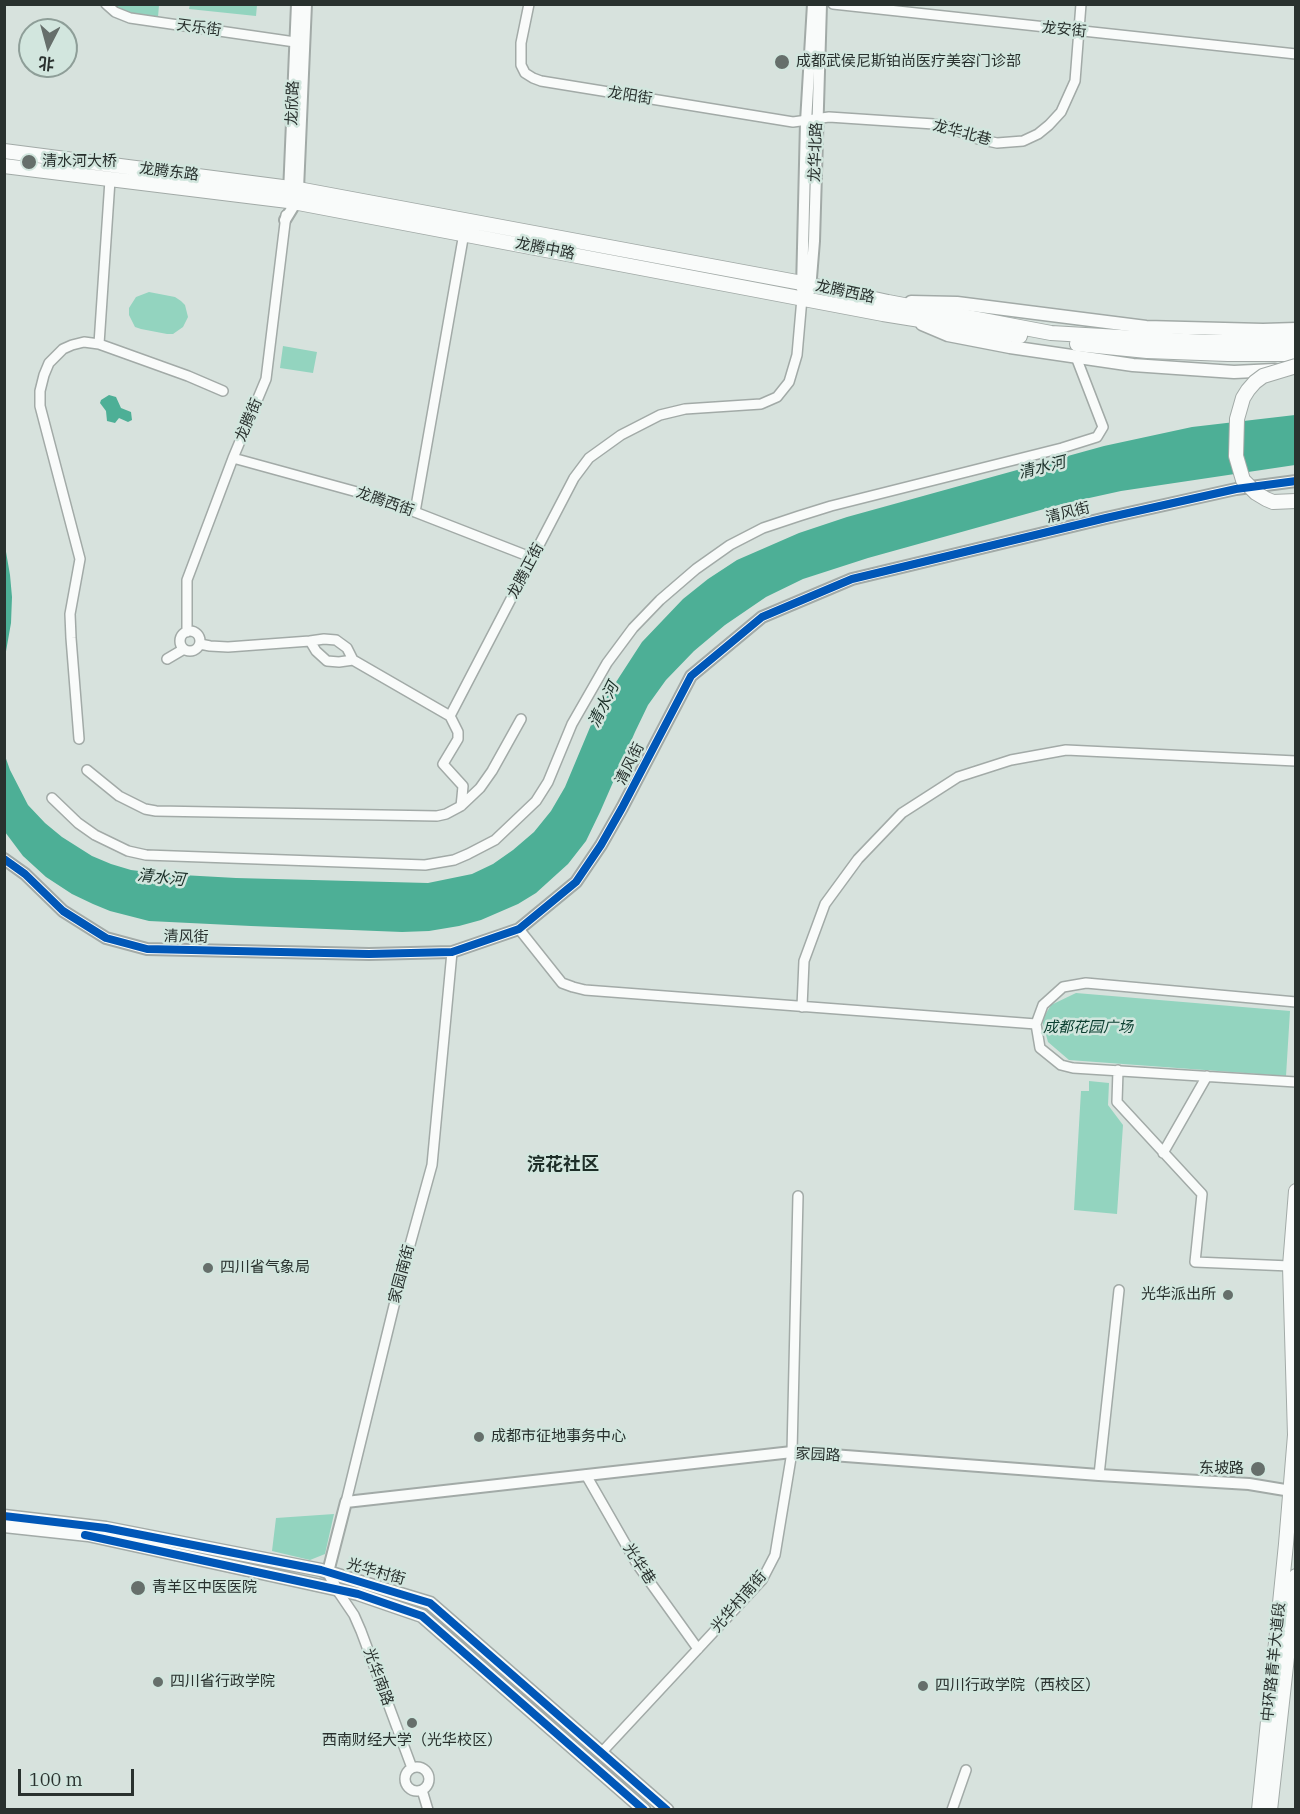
<!DOCTYPE html>
<html>
<head>
<meta charset="utf-8">
<style>
  body { margin:0 }
  #map { position:relative; width:1300px; height:1814px; overflow:hidden; background:#d7e2dd; font-family:"IBM Plex Serif","Noto Sans SC",serif }
  canvas { display:block }
  .frame { position:absolute; inset:0; border:6px solid #29312e; pointer-events:none }
  .north { position:absolute; left:18px; top:18px; width:60px; height:60px; box-sizing:border-box; background:#d2e6de; border:2px solid #8e9e98; border-radius:50%; rotate:186deg; font-size:16px; font-weight:700; line-height:24px; text-align:center; color:#29312e }
  .north::after { content:''; display:block; margin:auto; width:21px; height:27px; background:#666f6b; clip-path:polygon(50% 0,100% 100%,50% 72%,0 100%) }
  .scale { position:absolute; left:18px; top:1769px; width:116px; height:27px; box-sizing:border-box; border:3px solid #29312e; border-top:0; padding-left:8px; font-size:18px; line-height:21px; white-space:nowrap; color:#29312e; -webkit-text-stroke:4px #d2e6de; paint-order:stroke }
</style>
</head>
<body>
<div id="map">
<canvas width="1300" height="1814"></canvas>
<div class="frame"></div>
<div class="north">北</div>
<div class="scale">100 m</div>
</div>
<script>
const c = document.querySelector('canvas').getContext('2d');
c.lineJoin = 'round';
function paint(path, color) {
  c.fillStyle = color;
  c.fill(path, 'evenodd');
}
function poly(rows) {
  const path = new Path2D();
  for (const r of rows) {
    if (r.length === 3) {
      path.moveTo(r[0] + r[2], r[1]);
      path.arc(r[0], r[1], r[2], 0, 2 * Math.PI);
      continue;
    }
    path.moveTo(r[0], r[1]);
    for (let i = 2; i < r.length; i += 2) path.lineTo(r[i], r[i + 1]);
  }
  return path;
}
function stroke(path, color, width, dash) {
  c.strokeStyle = color;
  c.lineWidth = width;
  c.lineCap = dash ? 'butt' : 'round';
  c.setLineDash(dash || []);
  c.stroke(path);
}
function drawText(font, color, halo, rows, align = 'center') {
  c.font = font + ' "IBM Plex Serif","Noto Sans SC",serif';
  c.lineWidth = 5;
  c.setLineDash([]);
  c.textBaseline = 'middle';
  c.strokeStyle = halo;
  c.fillStyle = color;
  for (const [text, x, y, turn = 0] of rows) {
    c.save();
    c.translate(x, y);
    c.rotate((+turn || 0) * Math.PI / 180);
    c.textAlign = isNaN(turn) ? turn : align;
    if (halo) c.strokeText(text, 0, 0);
    c.fillText(text, 0, 0);
    c.restore();
  }
}
const green = poly([
  [190,4,257,4,257,5,256,16,189,9],
  [113,5,159,5,158,17,131,14,119,10],
  [149,292,175,297,181,301,185,305,188,317,183,327,173,334,167,334,141,329,135,327,129,315,129,308,136,297],
  [283,346,317,352,313,373,280,368],
  [1076,993,1290,1011,1286,1076,1069,1060,1048,1042,1042,1020,1051,1005],
  [1089,1081,1109,1083,1108,1105,1123,1125,1117,1214,1074,1210,1081,1091,1089,1091],
  [334,1514,325,1554,310,1560,272,1551,276,1518]
]);
const water = poly([
  [109,395,116,397,121,408,131,412,132,420,128,422,119,418,115,423,107,421,106,411,100,403,101,400],
  [1295,415,1295,465,1121,491,1062,504,868,558,803,579,766,597,725,625,694,651,666,680,648,705,635,732,600,812,586,841,568,864,536,893,518,904,481,920,459,926,429,931,402,932,251,926,149,921,110,911,93,904,72,894,46,877,23,856,5,832,4,753,10,770,28,805,45,823,62,837,92,856,111,864,131,870,164,874,236,878,428,883,472,874,493,864,513,850,534,832,551,811,565,787,596,713,642,642,683,599,708,579,737,560,799,533,847,517,1104,446,1192,427],
  [5,546,10,575,12,597,11,623,5,657]
]);
const minor = poly([
  [106,4,115,12,130,18,295,42],
  [529,4,521,43,521,65,525,73,533,78,541,81,793,122,829,117,934,124,948,127,978,139,997,143,1023,141,1038,134,1049,125,1061,112,1075,81,1081,4],
  [833,4,1296,54],
  [99,344,188,376,223,391],
  [233,458,379,498,533,558],
  [415,512,464,233],
  [190,641,10],
  [187,632,187,580,233,458,266,379,286,215],
  [310,641,324,639,336,640,347,648,353,660],
  [200,644,210,646,228,647,310,641,316,651,327,661,339,662,353,660,450,716,574,478,589,458,621,435,660,415,685,409,761,404,777,397,789,382,797,355,802,298],
  [167,659,184,649],
  [79,739,71,638,70,614,80,559,40,406,40,391,44,375,49,363,63,349,72,345,84,342,99,344,110,180],
  [87,770,119,796,145,809,156,811,437,816,446,814,461,806,462,797,463,786,443,764,458,739,458,732,450,716],
  [52,798,78,823,95,835,128,851,146,855,425,865,454,860,468,854,495,840,536,801,548,782,572,724,607,663,633,628,660,600,696,569,730,545,763,528,799,516,831,506,1062,448,1097,437,1103,427,1076,357],
  [461,806,480,788,492,771,521,719],
  [519,929,562,983,573,987,585,990,1036,1024],
  [1296,1002,1086,983,1063,987,1043,1005,1036,1024,1040,1048,1061,1065,1073,1068,1296,1082],
  [802,1007,804,961,825,904,858,859,902,813,958,777,1011,760,1066,750,1296,761],
  [1118,1070,1117,1102,1202,1194,1195,1262,1290,1266],
  [1163,1153,1207,1076],
  [586,1475,637,1564,698,1649],
  [1099,1475,1119,1290],
  [346,1502,400,1281,432,1165,452,952],
  [337,1590,354,1615,361,1631,412,1768],
  [602,1752,762,1580,775,1555,792,1452,798,1196],
  [417,1779,12],
  [422,1790,428,1810],
  [952,1810,966,1770]
]);
const tertiary = poly([
  [289,193,297,4],
  [285,220,296,202,298,189,306,4],
  [802,289,806,122,813,4],
  [810,290,814,241,821,4],
  [4,859,25,874,63,911,106,938,147,949,369,954,452,952,519,929,576,882,601,845,622,808,691,676,762,617,852,579,1106,518,1236,489,1296,481],
  [337,1590,328,1572,346,1502,792,1452,1099,1475,1249,1484,1291,1491]
]);
const secondary = poly([
  [911,302,957,303,1146,327,1263,330,1296,329],
  [922,324,948,335,1010,347,1133,365,1234,372,1275,370],
  [4,1516,106,1528,321,1570,430,1603,667,1810],
  [4,1526,88,1535,358,1594,422,1616,644,1810]
]);
const primary = poly([
  [4,151,298,189,802,283,888,302,1051,333,1205,342,1296,342],
  [4,166,288,201,883,314,1020,336],
  [1077,344,1147,351,1228,354,1296,354],
  [1259,1810,1286,1544,1295,1435,1290,1266,1296,1191],
  [1270,1810,1296,1576]
]);
const primaryBridge = poly([
  [1296,366,1263,376,1255,382,1248,390,1243,398,1237,419,1236,456,1243,480,1256,493,1266,499,1273,502,1296,501]
]);
const cycleway = poly([
  [4,859,25,874,63,911,106,938,147,949,369,954,452,952,519,929,576,882,601,845,622,808,691,676,762,617,852,579,1106,518,1236,489,1296,481],
  [4,1516,106,1528,321,1570,430,1603,667,1810],
  [85,1535,358,1594,422,1616,644,1810]
]);
const markers = [
  [782,62,8,"#666f6b"],
  [29,162,8,"#666f6b"],
  [208,1268,6,"#666f6b"],
  [1228,1295,6,"#666f6b"],
  [479,1437,6,"#666f6b"],
  [1258,1469,8,"#666f6b"],
  [138,1588,8,"#666f6b"],
  [158,1682,6,"#666f6b"],
  [923,1686,6,"#666f6b"],
  [412,1723,6,"#666f6b"]
];
const streetNames = [
  ["天乐街",199,28,8],
  ["龙安街",1064,30,6],
  ["龙阳街",630,96,9],
  ["龙欣路",293,103,-88],
  ["龙华北巷",962,133,15],
  ["龙华北路",816,152,-88],
  ["龙腾东路",169,172,7],
  ["龙腾中路",545,249,11],
  ["龙腾西路",845,292,12],
  ["龙腾街",249,420,-67],
  ["龙腾西街",385,502,19],
  ["清风街",1068,513,-14],
  ["龙腾正街",526,571,-62],
  ["清风街",630,764,-63],
  ["清风街",186,937,1],
  ["家园南街",402,1274,-75],
  ["家园路",818,1455,3],
  ["光华巷",639,1564,57],
  ["光华村街",376,1572,16],
  ["光华村南街",739,1602,-49],
  ["中环路青羊大道段",1274,1662,-84],
  ["光华南路",378,1677,70]
];
const poiNames = [
  ["成都武侯尼斯铂尚医疗美容门诊部",796,62],
  ["清水河大桥",42,162],
  ["四川省气象局",220,1268],
  ["光华派出所",1216,1295,"right"],
  ["成都市征地事务中心",491,1437],
  ["东坡路",1244,1469,"right"],
  ["青羊区中医医院",152,1588],
  ["四川省行政学院",170,1682],
  ["四川行政学院（西校区）",935,1686],
  ["西南财经大学（光华校区）",412,1741,"center"]
];
const parkNames = [
  ["成都花园广场",1088,1028]
];
const waterNames = [
  ["清水河",1042,468,-14],
  ["清水河",604,705,-64],
  ["清水河",161,878,6]
];
const quarterNames = [
  ["浣花社区",563,1165]
];
paint(green, '#93d4bf');
paint(water, '#4daf96');
stroke(minor, '#a2aaa7', 12);
stroke(tertiary, '#a2aaa7', 14);
stroke(secondary, '#a2aaa7', 15);
stroke(primary, '#a2aaa7', 16);
stroke(minor, '#f9fbfa', 9);
stroke(tertiary, '#f9fbfa', 10);
stroke(secondary, '#f9fbfa', 12);
stroke(primary, '#f9fbfa', 14);
stroke(primaryBridge, '#a2aaa7', 16, []);
stroke(primaryBridge, '#f9fbfa', 14);
stroke(cycleway, '#0057b8', 8);
for (const [x, y, r, color] of markers) {
  const dot = new Path2D();
  dot.arc(x, y, r, 0, 2 * Math.PI);
  c.fillStyle = color;
  c.fill(dot);
  stroke(dot, '#d2e6de', 2);
}
drawText('15px', '#29312e', '#d2e6de', streetNames);
drawText('15px', '#29312e', '#d2e6de', poiNames, 'left');
drawText('italic 15px', '#0d4032', '#d2e6de', parkNames);
drawText('italic 16px', '#1a2e27', '#d2e6de', waterNames);
drawText('bold 18px', '#1e2e28', '#d2e6de', quarterNames);
</script>
</body>
</html>
